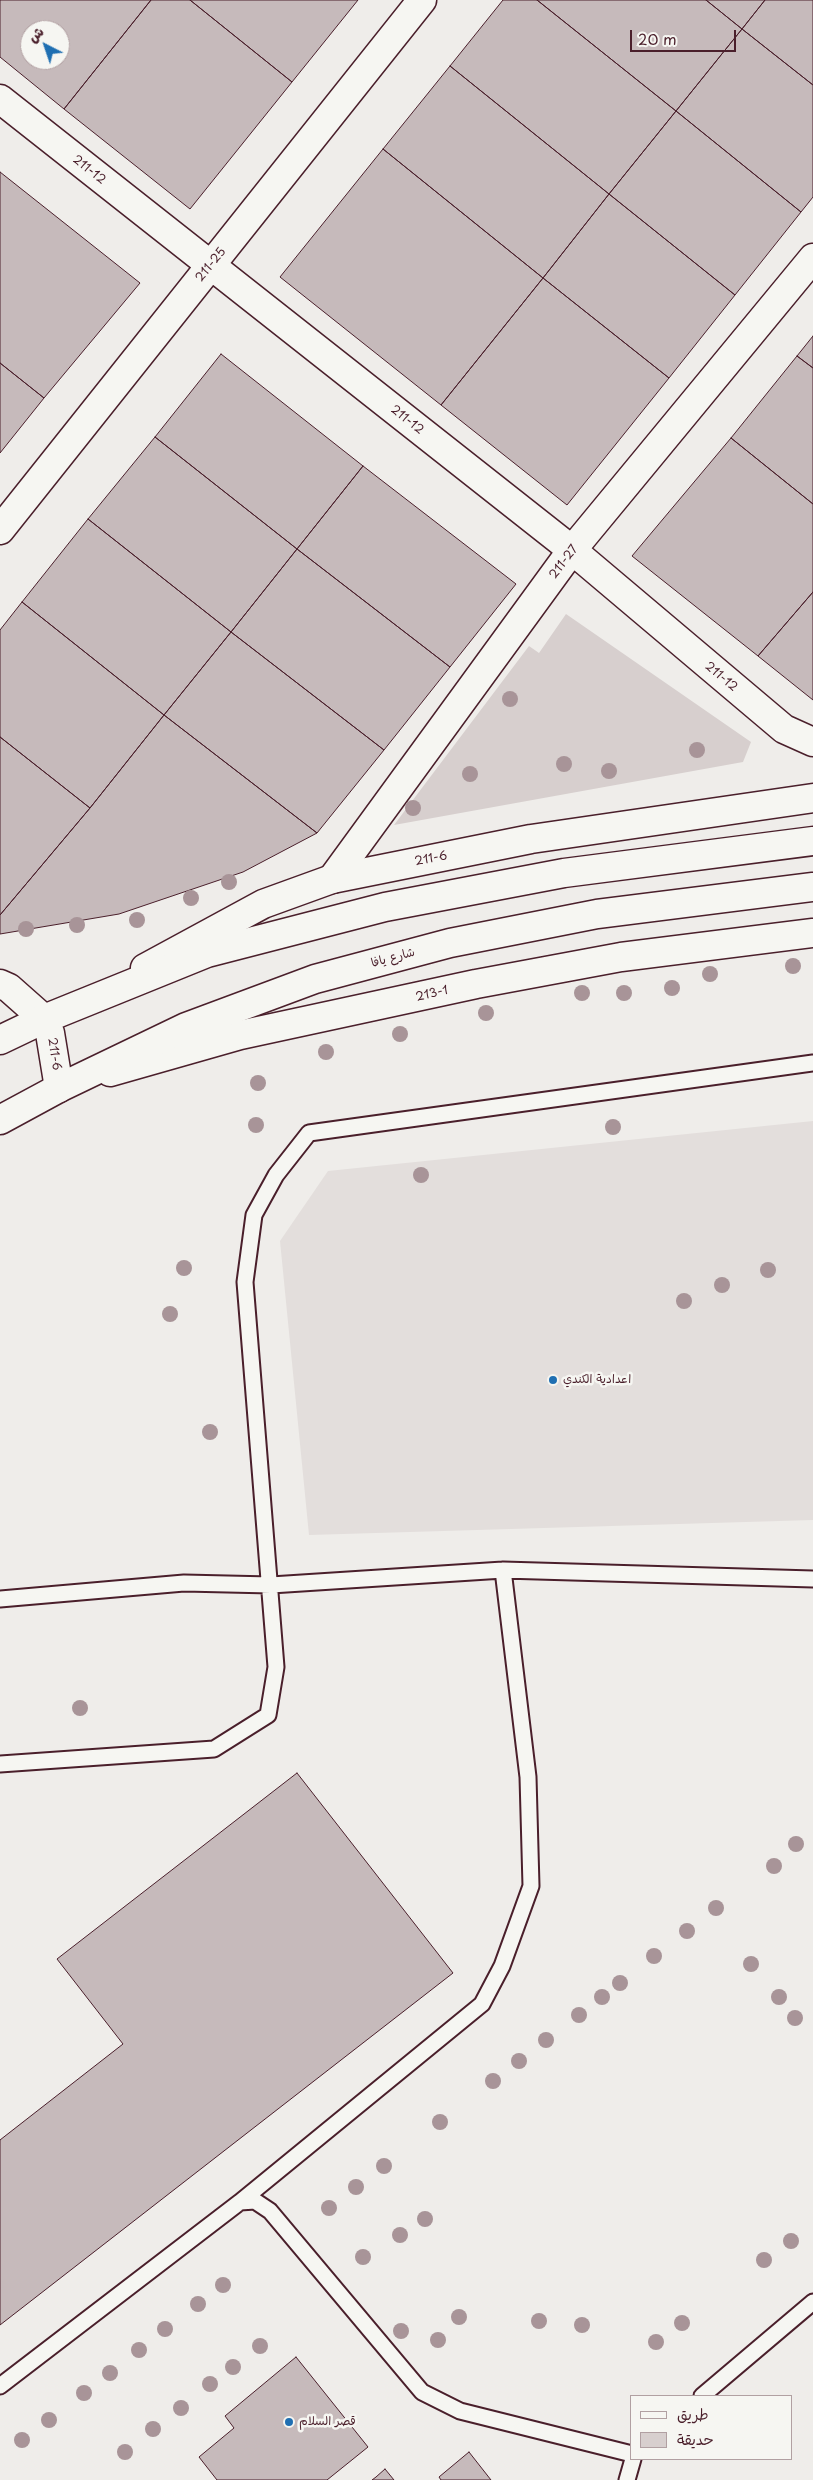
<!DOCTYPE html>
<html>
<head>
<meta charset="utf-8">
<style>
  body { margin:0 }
  #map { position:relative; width:813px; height:2480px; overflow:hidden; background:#efedea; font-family:"Playpen Sans","Playpen Sans Arabic",sans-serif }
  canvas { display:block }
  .legend { position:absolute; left:630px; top:2395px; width:162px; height:65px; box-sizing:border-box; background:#f6f6f2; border:1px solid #b1a0a2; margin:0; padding:6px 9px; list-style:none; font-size:15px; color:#4a1f2b }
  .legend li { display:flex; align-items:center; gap:10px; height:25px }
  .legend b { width:25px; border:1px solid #b1a0a2 }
  .north { position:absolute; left:20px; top:20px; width:50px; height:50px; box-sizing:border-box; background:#f6f6f2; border:1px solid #b1a0a2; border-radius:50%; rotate:319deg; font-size:14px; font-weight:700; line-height:20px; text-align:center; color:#4a1f2b }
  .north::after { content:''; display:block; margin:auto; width:18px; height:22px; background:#1f6fb2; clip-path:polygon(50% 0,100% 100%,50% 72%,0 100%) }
  .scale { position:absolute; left:630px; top:30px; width:106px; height:22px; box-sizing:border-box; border:2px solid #4a1f2b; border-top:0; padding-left:6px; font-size:15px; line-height:18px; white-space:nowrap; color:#4a1f2b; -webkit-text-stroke:4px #f6f6f2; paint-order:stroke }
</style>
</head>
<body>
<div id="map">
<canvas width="813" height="2480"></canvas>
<ul class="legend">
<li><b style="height:6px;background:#f6f6f2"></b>طريق</li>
<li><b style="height:14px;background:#d7cfce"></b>حديقة</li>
</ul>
<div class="north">ش</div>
<div class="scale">20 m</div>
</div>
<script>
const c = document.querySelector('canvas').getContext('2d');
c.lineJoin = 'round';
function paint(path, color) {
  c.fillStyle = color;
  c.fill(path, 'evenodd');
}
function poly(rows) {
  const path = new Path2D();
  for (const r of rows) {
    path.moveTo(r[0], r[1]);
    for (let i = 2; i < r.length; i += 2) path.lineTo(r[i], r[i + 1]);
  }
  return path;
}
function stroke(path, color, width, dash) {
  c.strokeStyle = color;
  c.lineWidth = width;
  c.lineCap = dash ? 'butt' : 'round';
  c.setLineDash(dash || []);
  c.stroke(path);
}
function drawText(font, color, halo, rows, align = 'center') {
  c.font = font + ' "Playpen Sans","Playpen Sans Arabic",sans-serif';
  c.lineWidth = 5;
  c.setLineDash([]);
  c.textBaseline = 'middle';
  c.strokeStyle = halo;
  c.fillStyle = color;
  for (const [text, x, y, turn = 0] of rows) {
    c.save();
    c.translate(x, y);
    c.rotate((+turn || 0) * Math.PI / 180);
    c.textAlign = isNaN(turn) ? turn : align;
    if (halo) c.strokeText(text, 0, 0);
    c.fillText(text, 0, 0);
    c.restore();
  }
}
const built = poly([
  [813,1121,813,1520,309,1535,280,1241,328,1171]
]);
const green = poly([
  [566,614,751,742,743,762,394,825,529,646,539,653]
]);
const building = poly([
  [0,0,151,0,64,109,0,57,0,0],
  [30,30,60,30,60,60,30,60,30,30],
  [151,0,190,0,292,82,190,209,64,109,151,0],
  [190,0,358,0,292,82,190,0],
  [503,0,537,0,676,111,609,194,450,66,503,0],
  [537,0,706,0,742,29,676,111,537,0],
  [706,0,765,0,742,29,706,0],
  [765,0,813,0,813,85,742,29,765,0],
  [742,29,813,85,813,197,801,212,676,111,742,29],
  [450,66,609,194,543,278,383,149,450,66],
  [676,111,801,212,735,295,609,194,676,111],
  [383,149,543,278,441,405,280,277,383,149],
  [0,172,140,283,44,398,0,363,0,172],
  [609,194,735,295,669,378,543,278,609,194],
  [543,278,669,378,567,505,441,405,543,278],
  [813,336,813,368,797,356,813,336],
  [221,354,363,466,297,549,155,437,221,354],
  [797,356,813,368,813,504,731,438,797,356],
  [0,363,44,398,0,453,0,363],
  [155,437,297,549,231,632,88,519,155,437],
  [731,438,813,504,813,592,758,656,632,556,731,438],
  [363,466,516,584,450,667,297,549,363,466],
  [88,519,231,632,164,715,22,602,88,519],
  [297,549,450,667,384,750,231,632,297,549],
  [813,592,813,700,758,656,813,592],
  [22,602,164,715,90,808,0,737,0,630,22,602],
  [231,632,384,750,317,833,164,715,231,632],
  [164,715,317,833,243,872,119,914,0,934,0,915,90,808,164,715],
  [0,737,90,808,0,915,0,737],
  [297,1773,453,1973,0,2325,0,2140,123,2044,57,1959,297,1773],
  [296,2357,368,2447,327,2480,217,2480,199,2457,234,2428,225,2416,296,2357],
  [469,2452,491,2480,441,2480,439,2477,469,2452],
  [385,2469,394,2480,372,2480,376,2477,385,2469]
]);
const lane = poly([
  [0,1599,184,1583,271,1585,503,1570,813,1579],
  [0,1764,214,1749,268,1715,276,1667,245,1282,254,1215,276,1175,309,1133,813,1063],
  [240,2202,482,2004,502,1966,531,1886,528,1777,503,1570],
  [0,2386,240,2202,255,2201,270,2211,422,2392,460,2411,632,2454],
  [702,2396,813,2302],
  [627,2480,633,2459]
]);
const street = poly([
  [0,99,572,550,784,729,813,742],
  [0,530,422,0],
  [332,879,572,550,813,258],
  [0,984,9,988,44,1019,50,1033,59,1088]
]);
const secondary = poly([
  [145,968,263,904,332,879,531,839,813,798],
  [110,1072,240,1035,476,984,621,957,813,933]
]);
const highway = poly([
  [0,1040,44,1019,207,953,385,907,564,873,813,841],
  [0,1120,59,1088,186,1027,315,979,450,943,597,914,813,887]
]);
const trees = [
  [510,699],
  [697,750],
  [564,764],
  [609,771],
  [470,774],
  [413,808],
  [229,882],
  [191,898],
  [137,920],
  [77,925],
  [26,929],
  [793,966],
  [710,974],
  [672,988],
  [582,993],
  [624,993],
  [486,1013],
  [400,1034],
  [326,1052],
  [258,1083],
  [256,1125],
  [613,1127],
  [421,1175],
  [184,1268],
  [768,1270],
  [722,1285],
  [684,1301],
  [170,1314],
  [210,1432],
  [80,1708],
  [796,1844],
  [774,1866],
  [716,1908],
  [687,1931],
  [654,1956],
  [751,1964],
  [620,1983],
  [602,1997],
  [779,1997],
  [579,2015],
  [795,2018],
  [546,2040],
  [519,2061],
  [493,2081],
  [440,2122],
  [384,2166],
  [356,2187],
  [329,2208],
  [425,2219],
  [400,2235],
  [791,2241],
  [363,2257],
  [764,2260],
  [223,2285],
  [198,2304],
  [459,2317],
  [539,2321],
  [682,2323],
  [582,2325],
  [165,2329],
  [401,2331],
  [438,2340],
  [656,2342],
  [260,2346],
  [139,2350],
  [233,2367],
  [110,2373],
  [210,2384],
  [84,2393],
  [181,2408],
  [49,2420],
  [153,2429],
  [22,2440],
  [125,2452]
];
const markers = [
  [553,1380,5,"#1f6fb2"],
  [289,2422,5,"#1f6fb2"]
];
const streetNames = [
  ["211-12",89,170,38],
  ["211-25",211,265,-51],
  ["211-12",407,420,38],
  ["211-27",564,562,-53],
  ["211-12",721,677,40],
  ["211-6",431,859,-11],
  ["شارع يافا",393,958,-15],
  ["213-1",432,994,-13],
  ["211-6",54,1054,81]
];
const poiNames = [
  ["اعدادية الكندي",563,1380],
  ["قصر السلام",299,2422]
];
paint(built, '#e3dedc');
paint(green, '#d7cfce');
paint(building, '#c6babb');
stroke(building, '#4a1f2b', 1);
stroke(lane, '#4a1f2b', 19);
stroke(street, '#4a1f2b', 31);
stroke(secondary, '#4a1f2b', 31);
stroke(highway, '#4a1f2b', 31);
stroke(lane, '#f6f6f2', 15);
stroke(street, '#f6f6f2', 28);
stroke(secondary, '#f6f6f2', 28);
stroke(highway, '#f6f6f2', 28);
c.fillStyle = '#a89498';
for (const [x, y] of trees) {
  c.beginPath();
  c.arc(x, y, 8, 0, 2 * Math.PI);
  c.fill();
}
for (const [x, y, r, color] of markers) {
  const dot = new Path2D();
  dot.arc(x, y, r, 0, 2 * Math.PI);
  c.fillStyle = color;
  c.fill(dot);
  stroke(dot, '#f6f6f2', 2);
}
drawText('12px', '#4a1f2b', '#f6f6f2', streetNames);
drawText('12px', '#4a1f2b', '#f6f6f2', poiNames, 'left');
</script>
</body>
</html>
